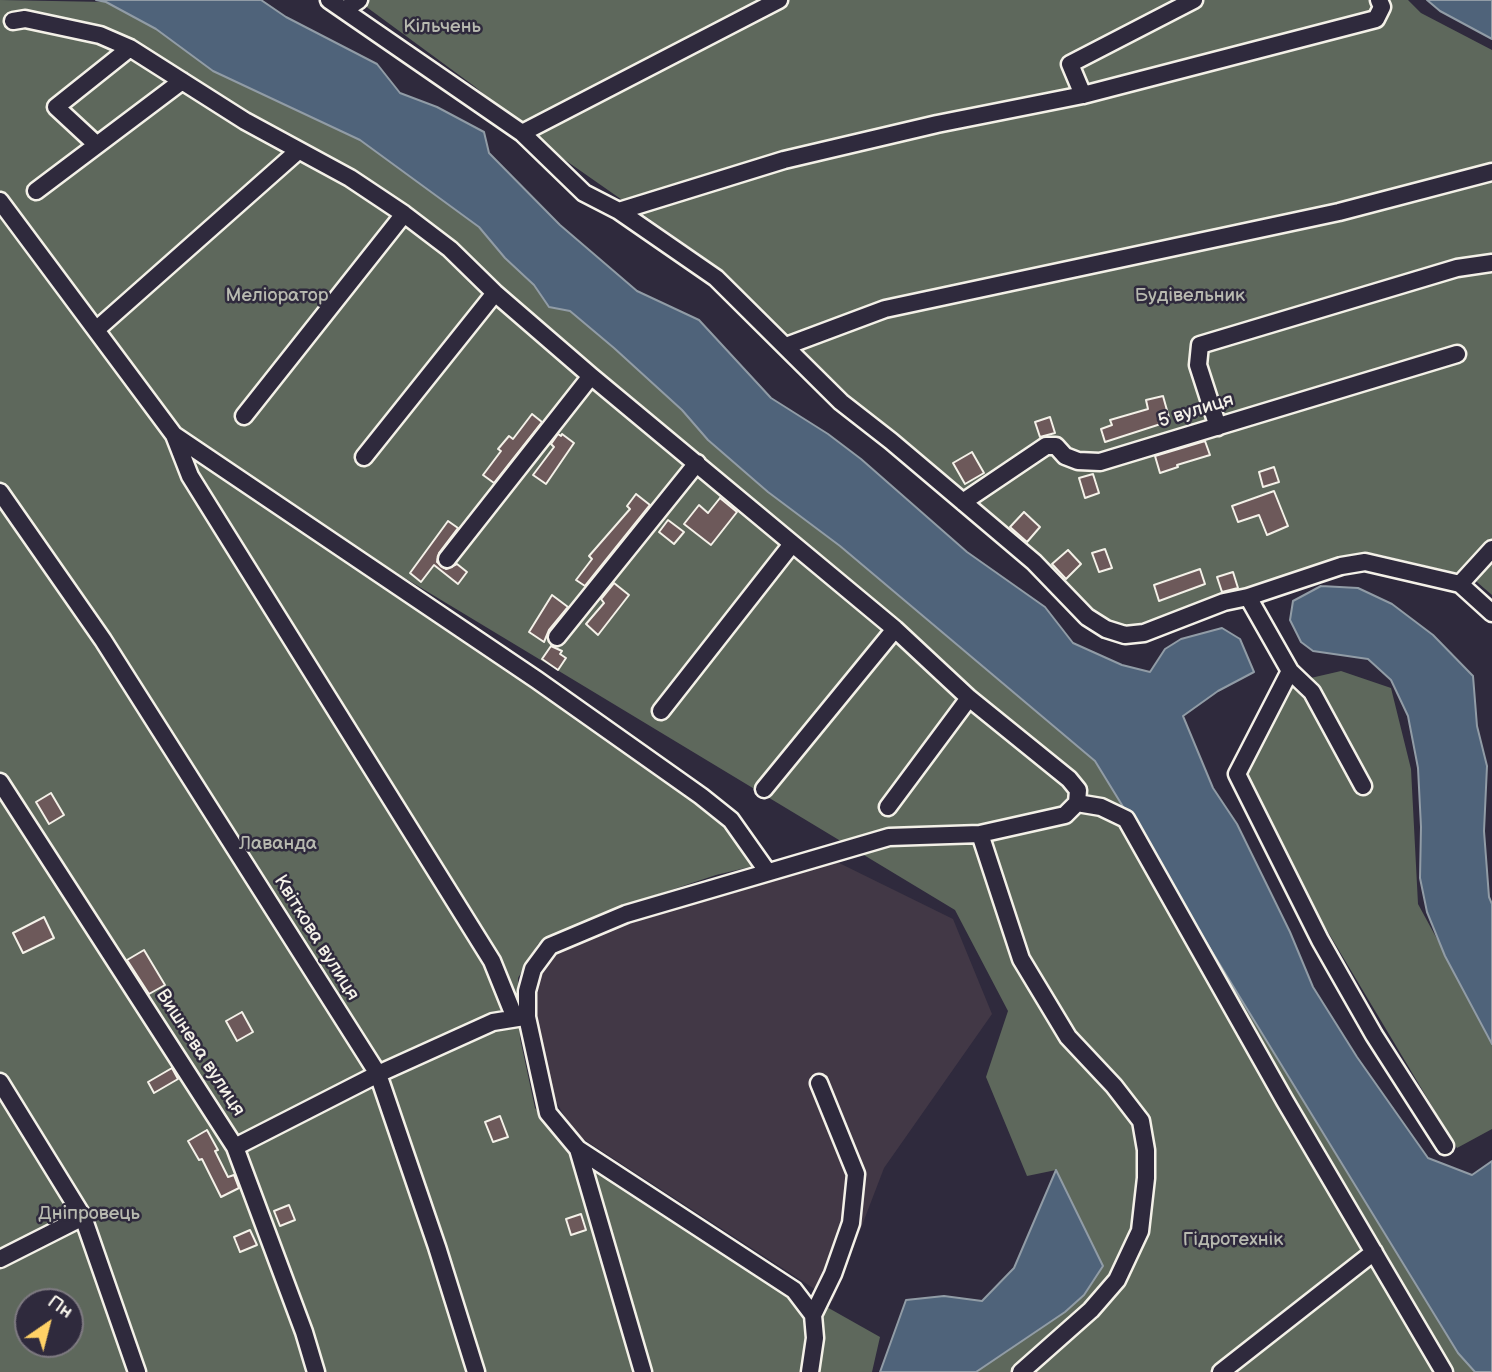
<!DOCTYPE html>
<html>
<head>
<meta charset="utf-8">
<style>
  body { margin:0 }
  #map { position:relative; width:1492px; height:1372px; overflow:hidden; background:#2f2a3d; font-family:"Balsamiq Sans",sans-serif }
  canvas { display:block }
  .north { position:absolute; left:14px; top:1288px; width:70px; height:70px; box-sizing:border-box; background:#2f2a3d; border:2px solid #7e7a81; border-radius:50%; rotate:35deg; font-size:19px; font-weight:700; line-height:28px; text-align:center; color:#f4f1e8 }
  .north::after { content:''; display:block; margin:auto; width:24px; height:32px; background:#ffd166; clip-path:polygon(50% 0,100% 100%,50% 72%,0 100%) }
</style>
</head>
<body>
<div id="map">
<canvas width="1492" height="1372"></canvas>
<div class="north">Пн</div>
</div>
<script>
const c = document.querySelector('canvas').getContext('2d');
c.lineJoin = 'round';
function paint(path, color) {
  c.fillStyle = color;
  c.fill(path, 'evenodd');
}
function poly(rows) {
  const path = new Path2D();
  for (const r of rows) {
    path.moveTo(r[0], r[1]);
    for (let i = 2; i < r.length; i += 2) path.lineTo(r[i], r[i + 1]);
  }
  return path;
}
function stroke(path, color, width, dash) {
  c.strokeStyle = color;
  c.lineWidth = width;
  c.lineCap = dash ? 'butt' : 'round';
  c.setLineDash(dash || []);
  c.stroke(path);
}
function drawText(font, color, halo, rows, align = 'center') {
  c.font = font + ' "Balsamiq Sans",sans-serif';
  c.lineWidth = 5;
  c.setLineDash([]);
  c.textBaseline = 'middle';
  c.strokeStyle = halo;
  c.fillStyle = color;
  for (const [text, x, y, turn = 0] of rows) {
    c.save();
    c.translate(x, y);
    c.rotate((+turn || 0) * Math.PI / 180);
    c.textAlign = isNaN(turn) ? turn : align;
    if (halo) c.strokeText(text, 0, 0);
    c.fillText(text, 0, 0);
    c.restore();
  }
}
const built = poly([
  [833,860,953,919,992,1014,884,1168,833,1301,574,1133,554,1098,537,1018,535,996,538,972,552,954,632,919]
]);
const green = poly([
  [0,0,106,2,156,29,213,71,360,140,479,227,505,258,534,285,549,307,570,311,614,348,682,410,708,440,768,492,840,546,1095,761,1458,1353,1475,1372,976,1372,1065,1312,1056,1170,1027,1176,986,1077,1008,1011,955,910,171,437,716,814,754,866,716,875,602,913,538,944,518,978,520,1038,535,1108,566,1148,708,1240,880,1337,872,1372,0,1372],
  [28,1302,70,1302,70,1344,28,1344],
  [357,0,1408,0,1421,13,1492,50,1492,595,1470,576,1372,553,1198,602,1161,620,1120,630,1088,611,878,424,718,267,565,160,474,86],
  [1341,671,1391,688,1411,769,1418,904,1492,1040,1492,1129,1457,1148,1316,912,1245,770,1289,683]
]);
const water = poly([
  [96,0,261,0,286,17,377,64,400,93,437,107,484,132,489,153,560,225,637,291,699,320,771,398,828,434,861,459,967,552,1045,607,1073,643,1122,665,1150,672,1165,649,1181,639,1222,628,1240,639,1254,672,1218,691,1183,716,1213,788,1237,824,1290,932,1313,987,1357,1057,1428,1158,1472,1175,1492,1161,1492,1372,1475,1372,1458,1353,1095,761,840,546,768,492,708,440,682,410,614,348,570,311,549,307,534,285,505,258,479,227,360,140,213,71,156,29,106,2,96,0],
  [1427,0,1492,0,1492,39,1440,11,1427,0],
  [1321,586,1358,588,1392,604,1433,635,1473,676,1477,726,1487,766,1484,831,1489,897,1492,904,1492,1044,1445,956,1427,912,1420,878,1421,827,1418,768,1408,716,1391,680,1368,659,1313,651,1301,642,1290,620,1293,601,1321,586],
  [1056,1170,1103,1266,1084,1295,1065,1312,976,1372,880,1372,906,1300,944,1296,982,1301,1014,1268,1056,1170]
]);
const building = poly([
  [1163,396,1170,421,1105,442,1101,429,1112,425,1110,420,1148,409,1146,400,1163,396],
  [532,414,542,422,494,483,483,475,501,451,498,449,509,436,513,439,532,414],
  [1050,417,1055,433,1040,437,1035,422,1050,417],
  [558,434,561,436,562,434,574,443,546,484,533,475,554,447,551,444,558,434],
  [1205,441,1210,455,1177,465,1178,467,1160,473,1155,456,1205,441],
  [972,452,984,473,965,484,953,463,972,452],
  [1274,467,1279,482,1263,487,1259,472,1274,467],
  [1093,474,1099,493,1085,498,1079,478,1093,474],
  [1274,491,1288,526,1267,535,1259,515,1238,522,1232,506,1274,491],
  [636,494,650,505,585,586,576,580,592,559,589,556,630,509,627,506,636,494],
  [720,498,737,512,711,545,684,524,699,505,708,513,720,498],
  [1024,512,1040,527,1027,542,1010,527,1024,512],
  [668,520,684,532,674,544,659,532,668,520],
  [448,521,458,528,439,553,437,562,446,569,457,564,467,572,458,584,434,565,421,582,410,573,448,521],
  [1105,549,1112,568,1099,572,1092,553,1105,549],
  [1068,550,1081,564,1066,579,1052,564,1068,550],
  [1200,569,1205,584,1159,601,1154,585,1200,569],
  [1233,572,1238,588,1222,592,1217,577,1233,572],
  [614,583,629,595,598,635,586,624,604,603,601,599,614,583],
  [552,595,568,607,549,630,544,642,529,632,552,595],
  [551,646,562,651,560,654,566,658,558,670,542,659,551,646],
  [51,793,64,815,49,824,36,802,51,793],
  [44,917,54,938,23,953,13,933,44,917],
  [144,950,165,985,149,994,127,960,144,950],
  [242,1012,253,1032,237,1041,226,1021,242,1012],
  [172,1068,178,1079,154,1093,148,1082,172,1068],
  [500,1116,508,1137,493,1142,485,1122,500,1116],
  [207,1130,218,1150,215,1151,228,1177,234,1175,239,1188,221,1197,202,1159,199,1160,188,1141,207,1130],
  [289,1205,295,1220,280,1226,274,1211,289,1205],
  [581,1214,586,1230,571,1235,566,1219,581,1214],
  [250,1230,257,1245,240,1252,234,1237,250,1230]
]);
const minor = poly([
  [329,0,522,133,584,193,619,211,716,278,841,402,891,441,1034,562,1087,617,1106,629,1125,635,1144,633,1224,602,1248,597,1341,566,1365,562,1460,584,1492,613],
  [344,10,359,0],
  [13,21,25,19,100,35,130,48,245,121,350,178,404,214,450,249,495,293,591,376,895,629,969,698,1069,779,1078,790,1077,803,1065,815,980,834,889,837,626,914,550,946,533,969,527,991,527,1017,548,1113,578,1149,794,1290,813,1315,815,1338,810,1372],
  [1083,95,1070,64,1194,0],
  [522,133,779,0],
  [97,145,56,107,130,48],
  [36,191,182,81],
  [0,201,174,435,537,680,701,796,731,820,767,871],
  [619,211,784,160,937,124,1083,95,1376,19,1382,7,1379,0],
  [97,329,298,151],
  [786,346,885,309,1339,212,1492,172],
  [244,416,404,214],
  [1218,427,1198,365,1200,345,1457,268,1492,263],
  [174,435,190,476,492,961,515,1018],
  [364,457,495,293],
  [0,492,103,640,378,1074,437,1247,476,1372],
  [963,502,1046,446,1056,446,1065,456,1078,461,1100,462,1457,354],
  [447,559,591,376],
  [1460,584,1492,549],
  [1248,597,1290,671,1312,692,1363,786],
  [557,637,697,463],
  [1290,671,1237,774,1320,940,1374,1035,1445,1146],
  [661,711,792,544],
  [0,782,235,1147,304,1332,316,1372],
  [764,789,895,629],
  [1077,803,1101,807,1126,819,1285,1101,1444,1372],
  [888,807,969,698],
  [980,834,1021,959,1068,1037,1114,1086,1141,1121,1146,1150,1146,1178,1140,1231,1117,1280,1091,1310,1021,1372],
  [0,1082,83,1217,137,1372],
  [235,1147,378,1074,493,1022,524,1017],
  [578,1149,643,1372],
  [0,1259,83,1217],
  [813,1315,833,1274,851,1223,856,1174,819,1083],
  [1221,1372,1374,1252]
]);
const parkNames = [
  ["Кільчень",442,27],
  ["Меліоратор",277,296],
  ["Будівельник",1190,296],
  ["Лаванда",278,844],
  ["Дніпровець",89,1214],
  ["Гідротехнік",1233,1240]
];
const streetNames = [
  ["5 вулиця",1196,411,-17],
  ["Квіткова вулиця",316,938,58],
  ["Вишнева вулиця",200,1053,57]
];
paint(built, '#423846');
paint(green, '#5e685c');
paint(water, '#4f637a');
stroke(water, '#919ca6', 2);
paint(building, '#6d595a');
stroke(building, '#f4f1e8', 2);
stroke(minor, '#f4f1e8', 21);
stroke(minor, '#2f2a3d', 16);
drawText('19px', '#b8bab0', '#2f2a3d', parkNames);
drawText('19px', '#f4f1e8', '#2f2a3d', streetNames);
</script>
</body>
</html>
